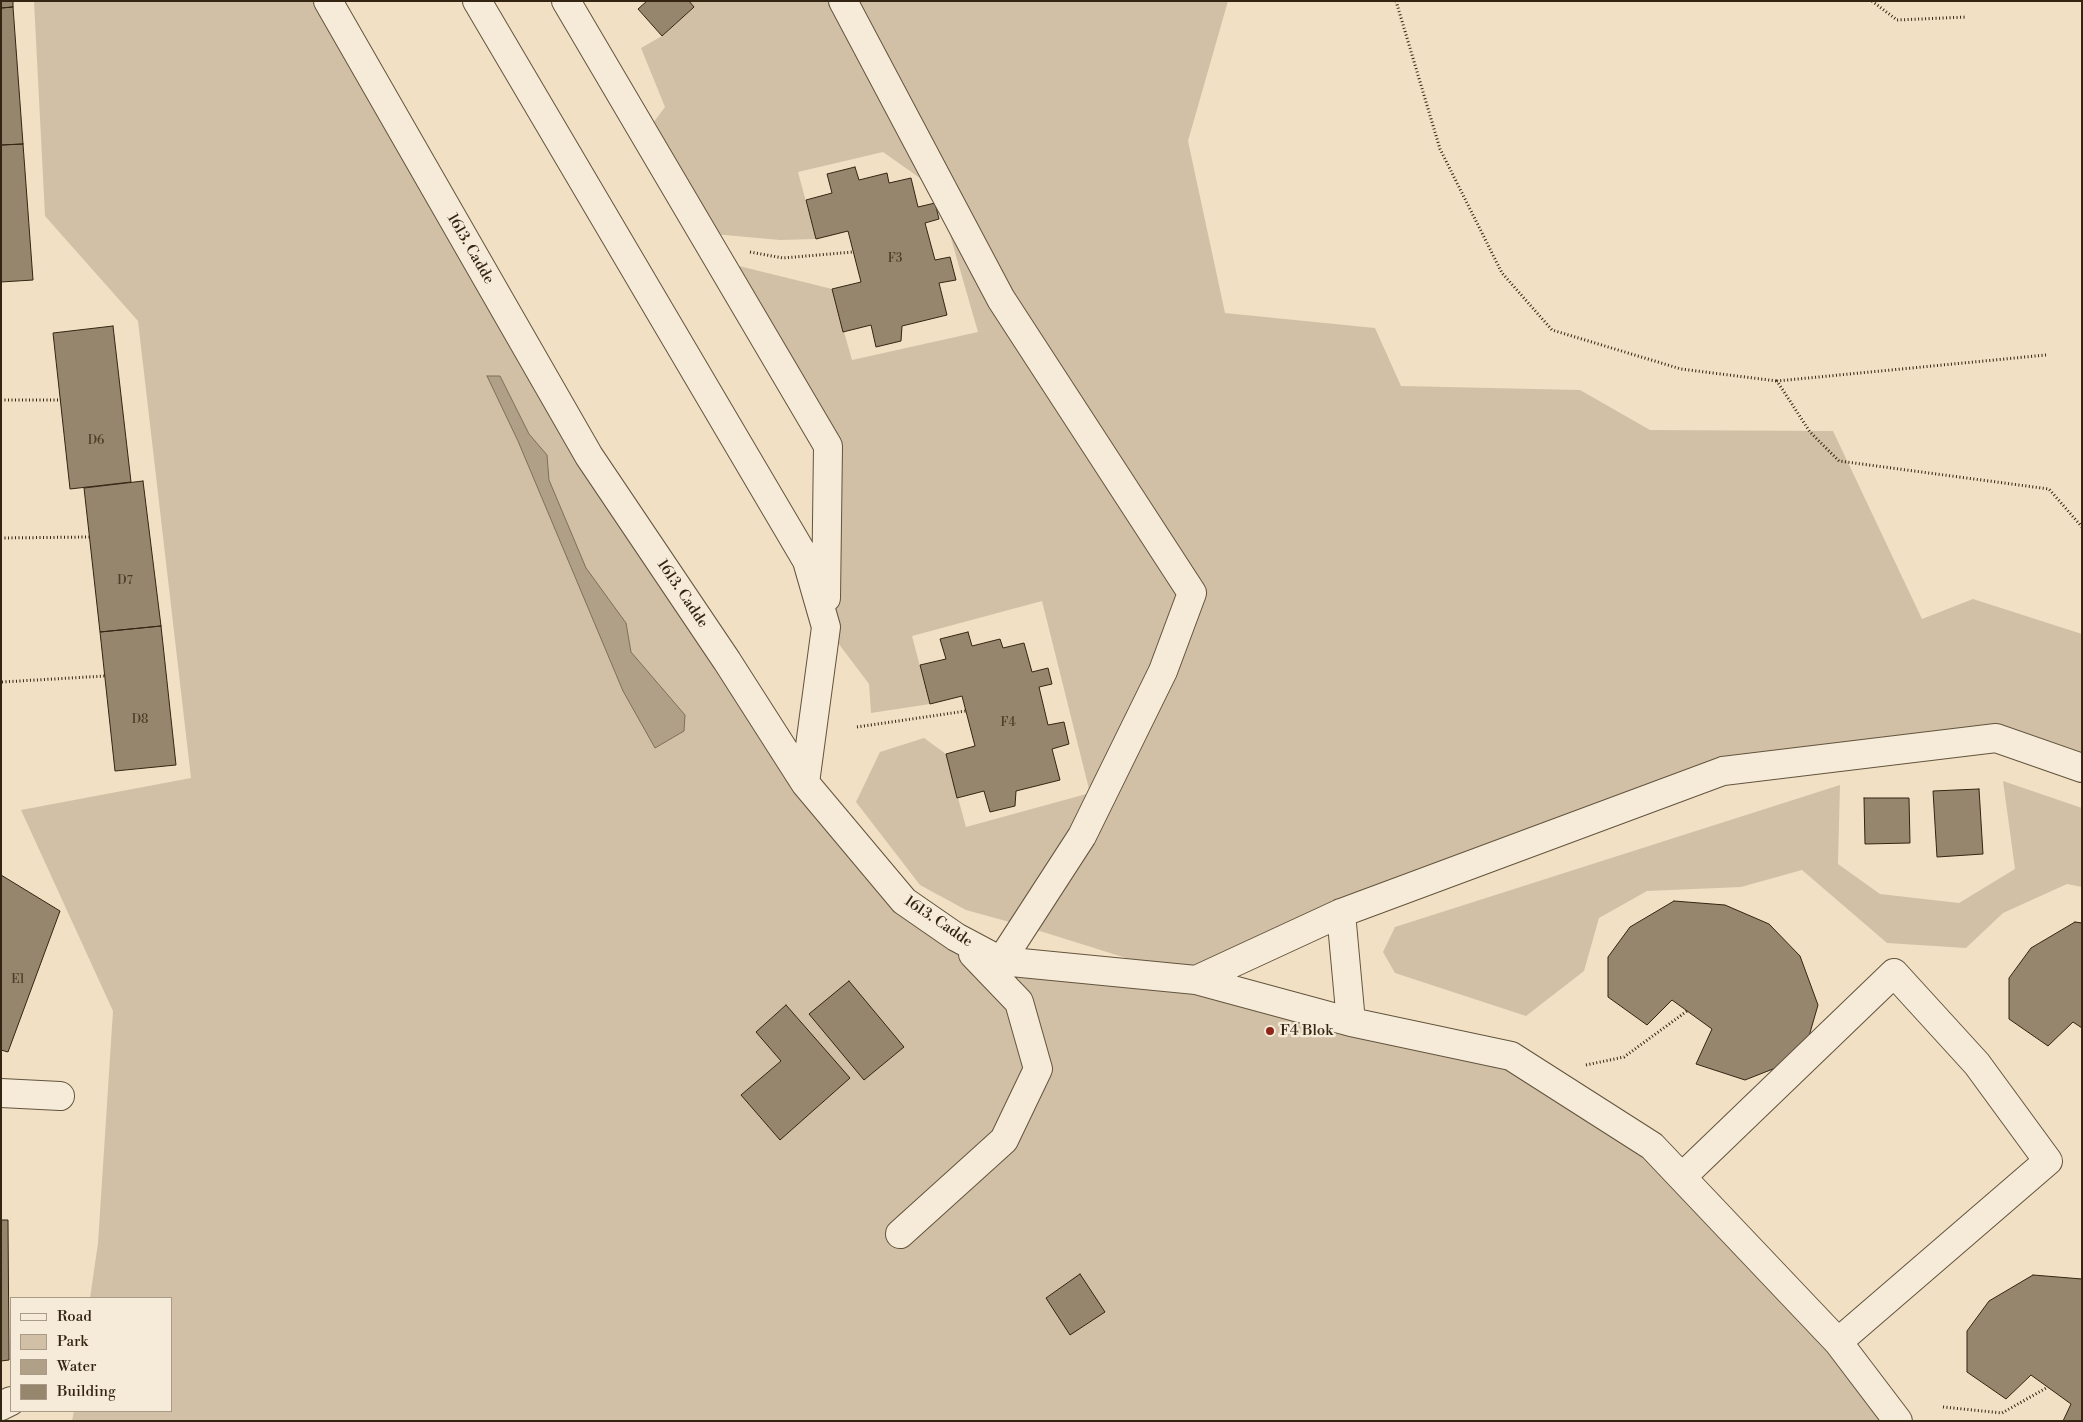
<!DOCTYPE html>
<style>
body{margin:0}
#map{position:relative;width:2083px;height:1422px;overflow:hidden;background:#f1e0c3;font-family:"Libre Bodoni",serif}
canvas{display:block}
.frame{position:absolute;inset:0;border:2px solid #332512;pointer-events:none}
.legend{position:absolute;left:10px;top:1297px;width:162px;height:115px;box-sizing:border-box;background:#f6ebd8;border:1px solid #a89c89;margin:0;padding:6px 9px;list-style:none;font-size:15px;color:#332512}
.legend li{display:flex;align-items:center;gap:10px;height:25px}
.legend b{width:25px;border:1px solid #a89c89}
</style>
<div id="map">
<canvas width="2083" height="1422"></canvas>
<div class="frame"></div>
<ul class="legend">
<li><b style="height:6px;background:#f6ebd8"></b>Road</li>
<li><b style="height:14px;background:#d1c0a5"></b>Park</li>
<li><b style="height:14px;background:#b0a087"></b>Water</li>
<li><b style="height:14px;background:#96866e"></b>Building</li>
</ul>
</div>
<script>
const context = document.querySelector('canvas').getContext('2d');
context.lineJoin = 'round';
function fillPath(path, color) { context.fillStyle = color; context.fill(path, 'evenodd'); }
const toPath = rows => new Path2D(rows.map(r => 'M' + r).join(''));
function stroke(path, color, width, dash) { context.strokeStyle = color; context.lineWidth = width; context.lineCap = dash ? 'butt' : 'round'; context.setLineDash(dash || []); context.stroke(path); }
function label(font, color, halo, rows, align = 'center') {
  context.font = font + ' "Libre Bodoni",serif'; context.lineWidth = 4.5; context.setLineDash([]); context.textBaseline = 'middle'; context.strokeStyle = halo; context.fillStyle = color; for (const [text, x, y, turn = 0] of rows) {
    context.save(); context.translate(x, y); context.rotate((+turn || 0) * Math.PI / 180); context.textAlign = isNaN(turn) ? turn : align; if (halo) context.strokeText(text, 0, 0); context.fillText(text, 0, 0); context.restore();
  }
}
fillPath(toPath([
 [34,1,324,1,589,456,904,901,1001,961,1193,979,1024,926,966,910,920,885,856,802,880,752,924,738,946,754,966,827,1090,793,1042,601,912,636,930,704,871,713,869,684,826,627,828,446,719,261,832,289,852,360,978,332,937,190,883,152,798,172,816,239,780,240,702,233,644,135,665,107,641,48,662,36,694,7,689,1,1228,1,1188,141,1225,313,1375,328,1401,386,1580,390,1650,430,1833,431,1922,619,1973,599,2082,634,2082,768,1996,738,1725,772,1197,980,1511,1056,1652,1146,1898,1421,72,1421,74,1411,171,1411,171,1298,90,1298,98,1243,113,1011,21,810,191,778,138,321,45,216],
 [2003,781,2082,808,2082,887,2067,884,2003,913,1966,948,1887,943,1802,870,1741,887,1647,891,1599,918,1584,971,1526,1016,1395,973,1383,952,1395,927,1840,785,1838,864,1880,894,1959,903,2015,869]
]), '#d1c0a5');
const water = toPath([
 [487,376,500,376,529,434,547,455,549,480,586,568,626,623,631,652,685,715,684,731,655,748,623,691,518,441,487,376]
]);
fillPath(water, '#b0a087');
stroke(water, '#7e6f58', 1);
const building = toPath([
 [1,1,13,1,13,7,1,8,1,1],
 [647,1,689,1,694,7,662,36,638,9,647,1],
 [13,7,23,144,1,145,1,8,13,7],
 [23,144,33,280,1,282,1,145,23,144],
 [855,167,859,180,887,173,889,183,911,178,918,207,935,203,939,219,925,223,935,260,950,257,956,280,939,283,947,315,902,326,901,341,876,347,871,325,843,332,832,289,861,282,848,231,816,239,806,200,832,193,827,174,855,167],
 [113,326,131,482,70,489,53,333,113,326],
 [143,481,161,626,100,632,84,488,143,481],
 [161,626,176,765,115,771,100,632,161,626],
 [968,632,972,646,1000,639,1003,648,1024,643,1032,672,1048,668,1052,684,1039,687,1048,725,1064,722,1069,744,1052,749,1060,780,1016,791,1015,806,990,812,984,791,957,798,946,754,975,746,962,696,930,704,920,665,946,659,940,639,968,632],
 [1979,789,1983,854,1937,857,1933,791,1979,789],
 [1864,798,1909,798,1910,843,1865,844,1864,798],
 [1,875,60,911,8,1052,1,1050,1,875],
 [1674,901,1725,905,1769,924,1800,956,1818,1005,1807,1043,1783,1065,1745,1080,1696,1064,1712,1029,1672,1000,1647,1025,1608,997,1608,957,1630,927,1674,901],
 [2075,922,2082,923,2082,1028,2073,1022,2048,1046,2009,1019,2009,978,2031,948,2075,922],
 [849,981,904,1047,864,1080,809,1014,849,981],
 [786,1005,850,1078,780,1140,741,1095,781,1061,756,1032,786,1005],
 [1,1220,8,1220,9,1360,1,1361,1,1220],
 [1080,1274,1105,1312,1070,1335,1046,1298,1080,1274],
 [2033,1275,2082,1279,2082,1421,2063,1421,2071,1404,2031,1375,2006,1399,1967,1372,1967,1331,1989,1301,2033,1275]
]);
fillPath(building, '#96866e');
stroke(building, '#332512', 1);
const minor = toPath([
 [328,1,589,456,727,661,805,783,904,901,956,937,1001,961,1196,980,1351,1022,1511,1056,1652,1146,1838,1342,1898,1421],
 [477,1,807,561,826,627,805,783],
 [566,1,828,446,826,598],
 [843,1,1001,299,1192,593,1163,671,1082,836,1001,961],
 [1341,913,1351,1022],
 [1196,980,1341,913,1723,771,1996,738,2082,768],
 [1,1093,60,1096],
 [1682,1177,1894,973,1977,1064,2048,1161,1838,1342],
 [900,1234,1004,1140,1038,1069,1019,1002,973,954],
 [1,1406,11,1401]
]);
stroke(minor, '#62543e', 30);
stroke(toPath([
 [1396,1,1440,149,1502,273,1552,330,1681,369,1777,381],
 [1872,1,1897,20,1967,17],
 [750,252,783,258,853,252],
 [2046,355,1777,381,1810,432,1839,461,2049,489,2082,527],
 [1,400,61,400],
 [1,538,89,537],
 [2,682,105,676],
 [857,727,966,711],
 [1586,1065,1624,1057,1687,1011],
 [1943,1407,2002,1413,2048,1387]
]), '#332512', 3, [1, 2.5]);
stroke(minor, '#f6ebd8', 28);
for (const [x, y, r, color] of [
 [1270,1031,5,"#8f2418"]
]) { const dot = new Path2D(); dot.arc(x, y, r, 0, 2 * Math.PI); context.fillStyle = color; context.fill(dot); stroke(dot, '#f6ebd8', 2); }
label('12px', '#4c3d29', null, [
 ["F3",895,259],
 ["D6",96,441],
 ["D7",125,581],
 ["D8",140,720],
 ["F4",1008,723],
 ["E1",18,980]
]);
label('15px', '#332512', '#f6ebd8', [
 ["1613. Cadde",470,249,60],
 ["1613. Cadde",682,594,56],
 ["1613. Cadde",938,922,34]
]);
label('15px', '#332512', '#f6ebd8', [
 ["F4 Blok",1280,1031]
], 'left');
</script>
